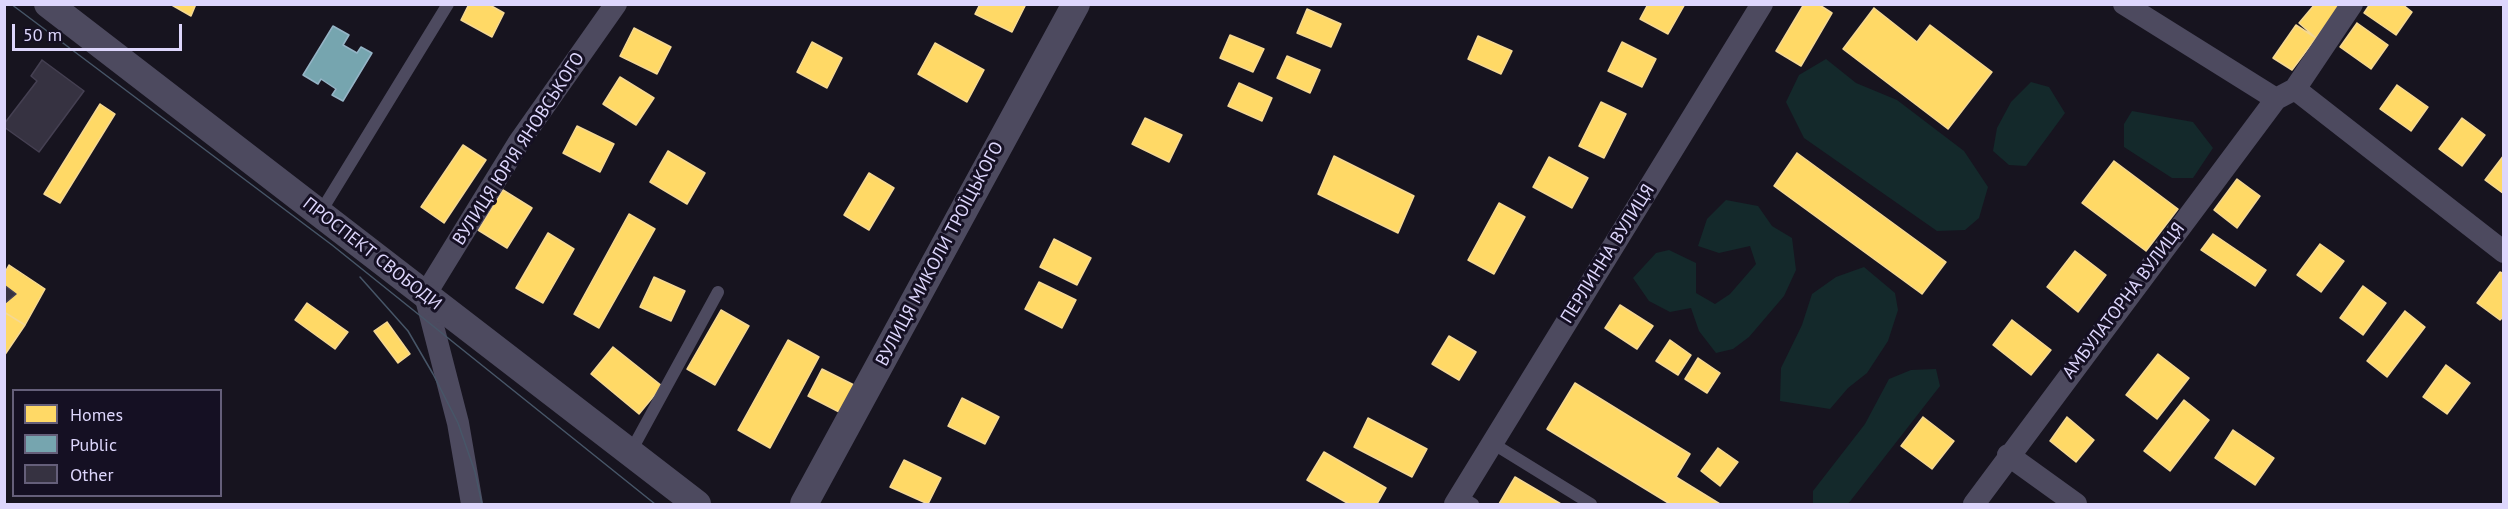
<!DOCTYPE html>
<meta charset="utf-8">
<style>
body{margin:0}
#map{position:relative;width:2508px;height:509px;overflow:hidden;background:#17141f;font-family:"PT Sans",sans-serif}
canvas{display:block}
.frame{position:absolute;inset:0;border:6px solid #ddd6fc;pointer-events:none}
.legend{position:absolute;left:12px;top:389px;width:210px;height:108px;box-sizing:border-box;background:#151023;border:2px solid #655f7a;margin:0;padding:8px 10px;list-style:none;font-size:18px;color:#ddd6fc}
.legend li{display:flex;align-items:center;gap:12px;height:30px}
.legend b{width:30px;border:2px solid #655f7a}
.scale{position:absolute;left:12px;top:24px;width:170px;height:27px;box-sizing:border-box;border:3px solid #ddd6fc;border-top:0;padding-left:8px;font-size:18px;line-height:21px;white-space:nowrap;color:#ddd6fc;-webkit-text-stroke:4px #151023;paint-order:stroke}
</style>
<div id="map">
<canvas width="2508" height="509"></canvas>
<div class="frame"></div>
<ul class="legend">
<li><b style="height:16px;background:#ffd966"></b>Homes</li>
<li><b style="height:16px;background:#76a5af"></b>Public</li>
<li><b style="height:16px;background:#363241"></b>Other</li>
</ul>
<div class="scale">50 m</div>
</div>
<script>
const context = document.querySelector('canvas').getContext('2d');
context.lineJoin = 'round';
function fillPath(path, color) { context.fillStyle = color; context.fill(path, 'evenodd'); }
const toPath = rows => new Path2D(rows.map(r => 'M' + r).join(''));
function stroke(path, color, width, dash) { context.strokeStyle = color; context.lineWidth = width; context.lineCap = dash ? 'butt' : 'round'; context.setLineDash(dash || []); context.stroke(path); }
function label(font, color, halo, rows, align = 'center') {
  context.font = font + ' "PT Sans",sans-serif'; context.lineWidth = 6; context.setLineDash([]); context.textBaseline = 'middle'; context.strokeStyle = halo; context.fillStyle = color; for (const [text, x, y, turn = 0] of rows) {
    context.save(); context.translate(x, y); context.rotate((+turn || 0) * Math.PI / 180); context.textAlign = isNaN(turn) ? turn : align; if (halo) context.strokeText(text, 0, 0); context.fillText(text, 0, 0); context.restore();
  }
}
fillPath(toPath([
 [1826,59,1856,83,1897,100,1964,151,1988,187,1979,218,1965,230,1937,231,1804,138,1786,102,1799,75],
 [2031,82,2049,87,2065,113,2026,166,2009,165,1993,151,1997,128,2011,102],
 [2132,111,2193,122,2213,148,2193,178,2172,178,2124,147,2124,124],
 [1726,200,1758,206,1772,226,1792,238,1796,270,1784,296,1749,337,1733,349,1716,353,1699,331,1691,308,1670,312,1649,301,1633,278,1656,253,1669,250,1696,263,1696,293,1715,304,1730,294,1756,264,1750,246,1719,253,1698,246,1707,219],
 [1864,267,1895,293,1898,310,1888,341,1867,373,1848,388,1830,409,1780,401,1781,368,1802,325,1812,294,1836,277],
 [1936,369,1940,386,1848,504,1813,504,1813,491,1865,424,1889,379,1911,370]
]), '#14292b');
const homes = toPath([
 [170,4,196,4,191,16,170,4],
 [469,4,488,4,504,13,492,37,461,20,469,4],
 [980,4,1026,4,1012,32,975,14,980,4],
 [1648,4,1685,4,1668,34,1640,19,1648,4],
 [1804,4,1818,4,1832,13,1801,66,1776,51,1804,4],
 [2315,4,2341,4,2316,38,2299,23,2315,4],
 [2370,4,2402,4,2412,12,2396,35,2364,13,2370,4],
 [1874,8,1917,42,1930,25,1992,72,1948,129,1843,49,1874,8],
 [1307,9,1341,24,1331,47,1297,33,1307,9],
 [2357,23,2388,45,2371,69,2340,47,2357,23],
 [2296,25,2316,38,2292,70,2273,58,2296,25],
 [634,28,671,47,657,74,620,56,634,28],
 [1230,35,1264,49,1253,72,1220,58,1230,35],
 [1478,36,1512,51,1501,74,1468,59,1478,36],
 [812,42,842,58,827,88,797,72,812,42],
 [1622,42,1656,59,1642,87,1608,71,1622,42],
 [935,43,984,70,967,102,918,74,935,43],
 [1287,56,1320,70,1310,93,1277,78,1287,56],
 [620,77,654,98,636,125,603,104,620,77],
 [1239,83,1272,98,1262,121,1228,106,1239,83],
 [2397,85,2428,107,2411,131,2380,109,2397,85],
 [1601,102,1626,114,1604,158,1579,146,1601,102],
 [100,104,115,114,60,203,44,194,100,104],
 [1145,118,1182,135,1169,162,1132,144,1145,118],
 [2462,118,2485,135,2462,166,2439,149,2462,118],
 [577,126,614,144,600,172,563,153,577,126],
 [463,145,486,160,444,223,421,207,463,145],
 [668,151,705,173,687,204,650,182,668,151],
 [1797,153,1946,262,1922,294,1774,186,1797,153],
 [2504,155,2504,194,2485,180,2504,155],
 [1334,156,1414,196,1398,233,1318,194,1334,156],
 [1549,157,1588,178,1572,208,1533,187,1549,157],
 [2114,161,2178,209,2146,251,2082,203,2114,161],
 [869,173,894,188,869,230,844,215,869,173],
 [2237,179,2260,196,2237,228,2214,210,2237,179],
 [503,190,532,208,507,248,478,230,503,190],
 [1499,203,1525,217,1494,274,1468,260,1499,203],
 [629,214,655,229,599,328,574,314,629,214],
 [548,233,574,249,543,303,516,288,548,233],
 [2213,234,2266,270,2255,286,2201,250,2213,234],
 [1054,239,1091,258,1077,285,1040,267,1054,239],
 [2320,244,2344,261,2321,292,2297,275,2320,244],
 [2075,251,2106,275,2078,312,2047,287,2075,251],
 [9,265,45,289,25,325,4,312,4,304,16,294,4,285,4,274,9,265],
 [2500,272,2504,274,2504,316,2500,320,2477,303,2500,272],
 [654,277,685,291,671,321,640,307,654,277],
 [1039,282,1076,300,1062,328,1025,309,1039,282],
 [2363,286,2386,303,2363,335,2340,318,2363,286],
 [307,303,348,332,335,349,295,320,307,303],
 [1620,305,1653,326,1637,349,1605,328,1620,305],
 [721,310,749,326,715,385,687,369,721,310],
 [2405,311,2425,327,2387,377,2367,361,2405,311],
 [4,312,25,325,4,356,4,312],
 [2012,320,2051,350,2031,375,1993,345,2012,320],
 [387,322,410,354,398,363,374,331,387,322],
 [1449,336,1476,352,1459,380,1432,364,1449,336],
 [788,340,819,357,770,448,738,430,788,340],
 [1670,340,1691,355,1678,375,1656,361,1670,340],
 [613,347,662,386,639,414,591,374,613,347],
 [2158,354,2189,378,2157,419,2126,395,2158,354],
 [1698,358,1720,373,1707,393,1685,379,1698,358],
 [2446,365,2470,383,2447,414,2423,397,2446,365],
 [822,369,858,387,845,415,808,396,822,369],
 [1575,383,1690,454,1676,477,1720,504,1670,504,1547,429,1575,383],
 [962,398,999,417,985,444,948,426,962,398],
 [2184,400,2209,420,2170,471,2144,451,2184,400],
 [1923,417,1954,441,1932,469,1901,446,1923,417],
 [2067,417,2094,440,2076,462,2050,441,2067,417],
 [1368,418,1427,449,1412,477,1354,447,1368,418],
 [2233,430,2274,458,2255,485,2215,458,2233,430],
 [1718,448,1738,462,1720,486,1701,471,1718,448],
 [1324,452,1386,488,1377,504,1349,504,1307,480,1324,452],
 [904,460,941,478,928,504,890,487,904,460],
 [1515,477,1561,504,1499,504,1515,477]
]);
fillPath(homes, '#ffd966');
stroke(homes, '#f5d893', 1.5);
const public = toPath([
 [333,26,349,35,343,45,357,53,361,47,372,53,343,101,332,95,336,89,321,79,318,84,303,75,333,26]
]);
fillPath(public, '#76a5af');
stroke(public, '#95b4c6', 1.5);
const building = toPath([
 [42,60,84,91,39,152,4,127,4,124,37,81,31,76,42,60],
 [4,285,16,294,4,304,4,285]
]);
fillPath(building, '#363241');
stroke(building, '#454052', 1.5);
stroke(toPath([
 [320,213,448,4],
 [1492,443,1591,504],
 [630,453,718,292],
 [1460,496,1473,504]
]), '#4d4a5f', 12);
stroke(toPath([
 [2124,4,2276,99,2295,89,2352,4],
 [2295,89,2504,252],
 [2008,455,2076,504],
 [472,504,458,423,425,295,519,142,616,4],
 [1455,504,1762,4],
 [1974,504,2276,99]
]), '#4d4a5f', 22);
stroke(toPath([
 [48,4,697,504],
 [804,504,1076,4]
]), '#4d4a5f', 28);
stroke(toPath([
 [11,4,332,245,655,504],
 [360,277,408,331,433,374,458,423,475,472,482,504]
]), '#475668', 1.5);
label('18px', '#ddd6fc', '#151023', [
 ["ВУЛИЦЯ ЮРІЯ ЯНОВСЬКОГО",519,149,-57],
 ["ПРОСПЕКТ СВОБОДИ",372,254,38],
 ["ВУЛИЦЯ МИКОЛИ ТРОЇЦЬКОГО",940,254,-62],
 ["ПЕРЛИННА ВУЛИЦЯ",1608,254,-58],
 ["АМБУЛАТОРНА ВУЛИЦЯ",2124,301,-53]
]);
</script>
